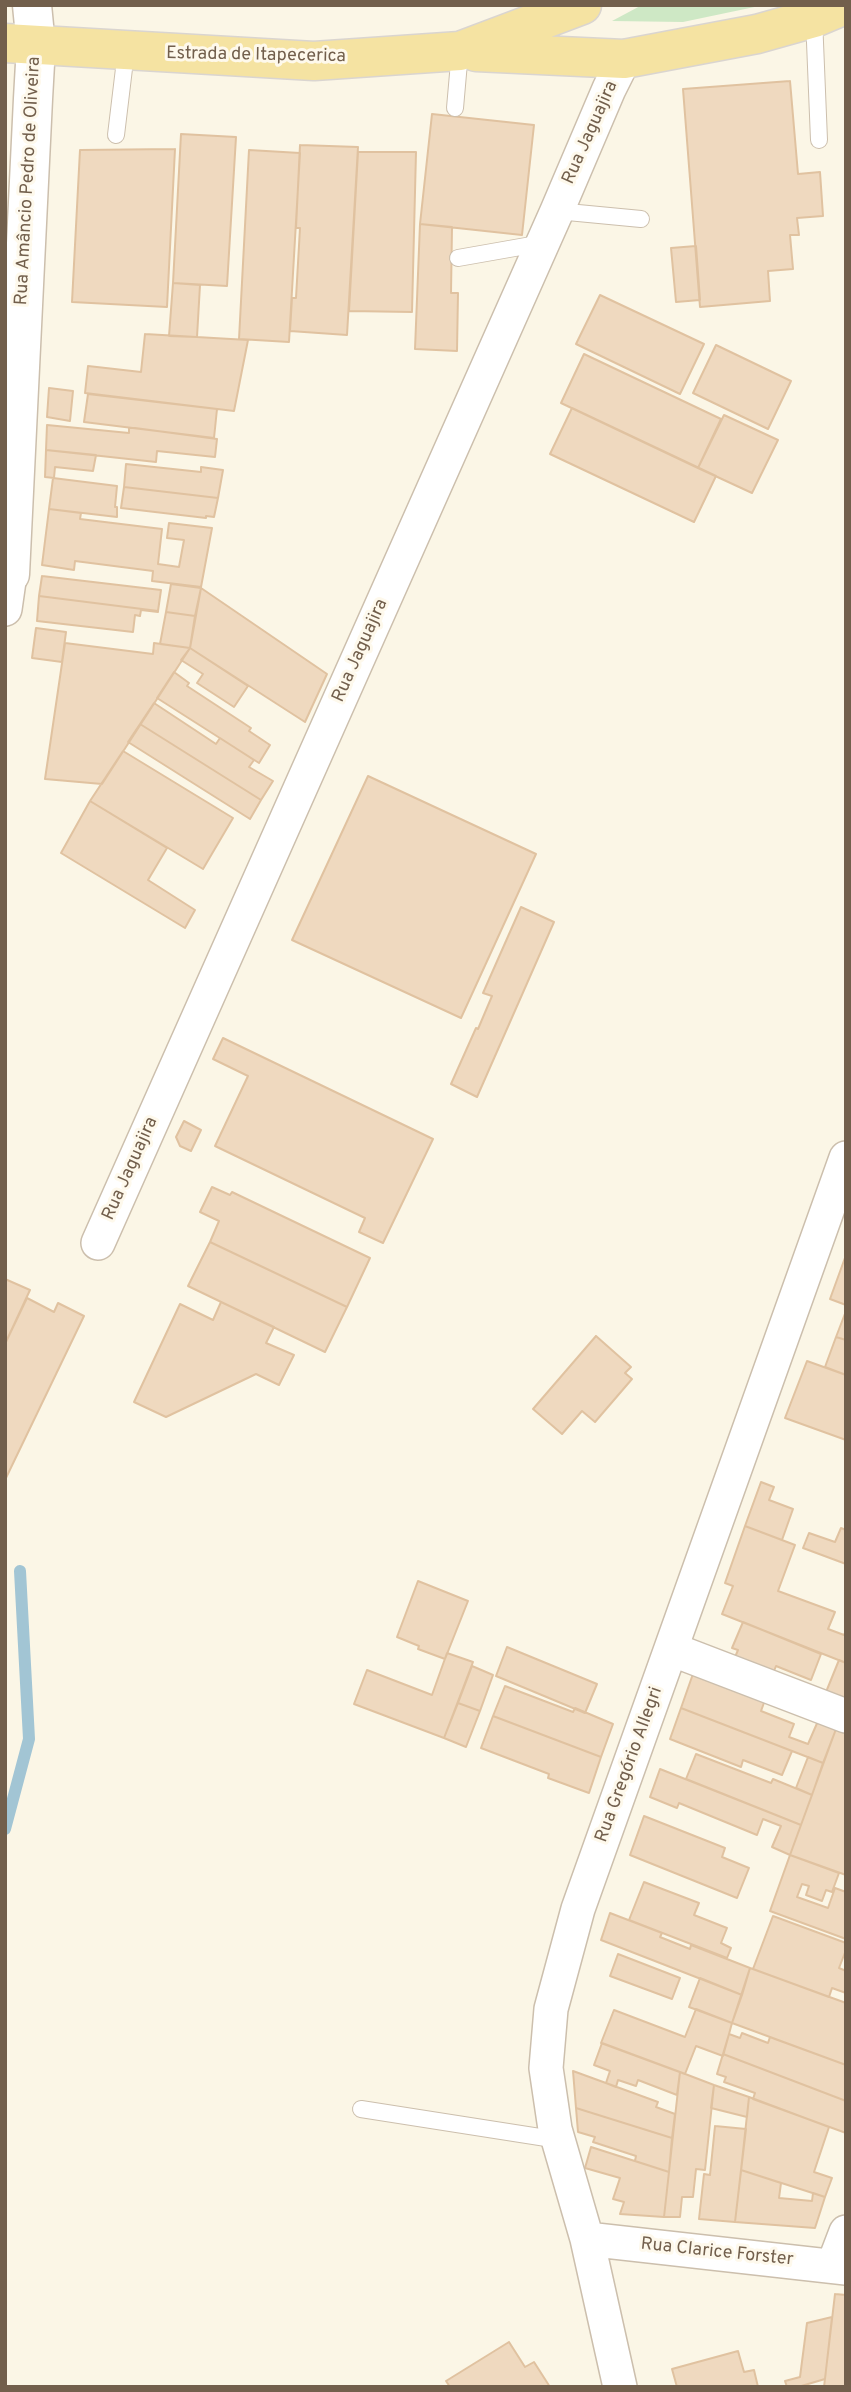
<!DOCTYPE html>
<meta charset="utf-8">
<style>
body{margin:0}
#map{position:relative;width:851px;height:2392px;overflow:hidden;background:#fbf6e6;font-family:Overpass,sans-serif}
canvas{display:block}
.frame{position:absolute;inset:0;border:7px solid #725f4c;pointer-events:none}
</style>
<div id="map">
<canvas width="851" height="2392"></canvas>
<div class="frame"></div>
</div>
<script>
const context = document.querySelector('canvas').getContext('2d');
context.lineJoin = 'round';
function fillPath(path, color) { context.fillStyle = color; context.fill(path, 'evenodd'); }
const toPath = rows => new Path2D(rows.map(r => 'M' + r).join(''));
function stroke(path, color, width, dash) { context.strokeStyle = color; context.lineWidth = width; context.lineCap = dash ? 'butt' : 'round'; context.setLineDash(dash || []); context.stroke(path); }
function label(font, color, halo, rows, align = 'center') {
  context.font = font + ' Overpass,sans-serif'; context.lineWidth = 6; context.setLineDash([]); context.textBaseline = 'middle'; context.strokeStyle = halo; context.fillStyle = color; for (const [text, x, y, turn = 0] of rows) {
    context.save(); context.translate(x, y); context.rotate((+turn || 0) * Math.PI / 180); context.textAlign = isNaN(turn) ? turn : align; if (halo) context.strokeText(text, 0, 0); context.fillText(text, 0, 0); context.restore();
  }
}
fillPath(toPath([
 [642,5,764,5,683,22,612,21]
]), '#cee8c5');
stroke(toPath([
 [5,1829,29,1739,20,1571]
]), '#a2c5d4', 12);
const building = toPath([
 [790,81,798,174,820,172,823,216,797,218,799,235,790,235,793,269,768,271,770,301,700,307,683,89,790,81],
 [432,114,534,125,522,235,420,224,432,114],
 [181,134,236,137,227,286,173,283,181,134],
 [300,145,358,147,347,335,290,331,292,298,296,298,300,228,296,228,300,145],
 [175,149,167,307,72,302,80,150,175,149],
 [249,150,300,153,289,342,239,339,249,150],
 [358,152,416,152,412,312,349,311,358,152],
 [420,224,452,227,451,293,458,293,457,351,415,349,420,224],
 [696,246,700,300,676,302,671,248,696,246],
 [173,283,200,285,197,337,169,336,173,283],
 [600,295,704,344,680,394,576,344,600,295],
 [145,334,248,340,234,411,85,393,88,366,141,372,145,334],
 [716,345,791,381,768,429,693,393,716,345],
 [584,354,721,419,698,468,561,403,584,354],
 [49,388,73,391,70,421,47,417,49,388],
 [88,394,217,409,214,438,84,422,88,394],
 [572,408,716,476,694,522,550,454,572,408],
 [724,415,778,440,752,493,698,468,724,415],
 [47,425,129,433,129,428,135,428,217,439,215,457,157,451,156,462,46,450,47,425],
 [46,450,96,455,93,471,55,467,54,478,45,477,46,450],
 [126,464,201,472,201,467,223,470,218,498,124,487,126,464],
 [53,478,117,486,115,507,117,507,117,517,49,509,53,478],
 [124,487,218,498,214,517,206,516,206,518,121,508,124,487],
 [49,509,81,513,80,519,162,529,158,564,179,567,184,540,167,538,169,523,212,528,201,587,152,581,153,571,75,561,74,570,42,565,49,509],
 [42,576,161,590,158,611,39,596,42,576],
 [171,584,201,588,195,616,166,612,171,584],
 [201,588,327,674,305,722,190,648,201,588],
 [39,596,158,611,158,612,141,610,140,616,135,615,133,632,37,621,39,596],
 [166,612,195,616,190,648,160,644,166,612],
 [36,628,66,632,62,662,32,658,36,628],
 [65,643,153,654,154,643,190,648,102,784,45,779,65,643],
 [190,648,248,686,234,707,197,683,203,674,181,660,190,648],
 [174,672,189,683,187,686,251,728,249,731,270,745,259,763,157,698,174,672],
 [154,703,216,744,220,738,254,760,249,767,273,781,261,800,140,724,154,703],
 [140,724,261,800,250,819,128,742,140,724],
 [123,751,233,818,203,869,90,801,123,751],
 [368,776,536,854,461,1018,292,940,368,776],
 [90,801,167,848,148,880,195,910,185,928,61,853,90,801],
 [521,907,554,922,477,1097,451,1084,476,1028,478,1029,492,996,483,993,521,907],
 [223,1038,433,1139,383,1243,359,1232,365,1218,215,1146,248,1076,213,1059,223,1038],
 [184,1121,201,1130,191,1151,180,1146,176,1137,184,1121],
 [212,1187,230,1195,232,1192,370,1258,347,1307,210,1242,219,1221,200,1212,212,1187],
 [210,1242,347,1307,325,1352,188,1286,210,1242],
 [846,1255,846,1305,830,1299,846,1255],
 [5,1279,30,1290,5,1344,5,1279],
 [27,1298,54,1312,58,1303,84,1316,5,1480,5,1344,27,1298],
 [221,1302,274,1327,266,1343,294,1355,279,1385,256,1374,166,1417,134,1402,180,1304,213,1320,221,1302],
 [846,1311,846,1340,836,1337,846,1311],
 [596,1336,631,1367,625,1373,632,1379,595,1422,582,1411,562,1434,533,1409,596,1336],
 [836,1337,846,1340,846,1375,825,1367,836,1337],
 [807,1361,846,1375,846,1440,785,1418,807,1361],
 [761,1482,774,1487,769,1500,793,1509,782,1540,745,1526,761,1482],
 [745,1526,795,1545,778,1591,835,1612,828,1629,844,1635,846,1631,846,1663,722,1614,733,1586,725,1583,745,1526],
 [841,1528,846,1530,846,1564,803,1548,809,1533,835,1542,841,1528],
 [418,1581,468,1601,445,1659,418,1649,419,1646,397,1637,418,1581],
 [743,1622,821,1654,811,1680,776,1666,772,1676,733,1662,738,1650,732,1648,743,1622],
 [507,1647,597,1684,585,1713,496,1676,507,1647],
 [447,1653,473,1662,444,1738,354,1704,367,1670,432,1695,447,1653],
 [839,1660,846,1663,846,1703,824,1697,839,1660],
 [472,1666,493,1675,480,1711,458,1703,472,1666],
 [694,1671,765,1700,761,1711,794,1724,789,1737,808,1744,818,1721,836,1729,823,1763,681,1708,694,1671],
 [505,1686,573,1712,575,1708,613,1724,601,1757,493,1716,505,1686],
 [458,1703,480,1711,466,1747,444,1738,458,1703],
 [681,1708,792,1751,782,1775,743,1760,741,1767,670,1739,681,1708],
 [493,1716,601,1757,589,1793,548,1778,549,1774,481,1748,493,1716],
 [836,1729,846,1732,846,1875,790,1855,836,1729],
 [696,1754,771,1783,773,1779,812,1795,801,1825,686,1779,696,1754],
 [808,1757,823,1763,812,1795,796,1788,808,1757],
 [660,1769,801,1825,790,1855,772,1847,781,1826,763,1819,757,1835,679,1803,677,1808,650,1797,660,1769],
 [644,1816,725,1848,722,1857,749,1868,737,1898,630,1855,644,1816],
 [790,1855,839,1873,832,1892,826,1890,822,1901,806,1895,809,1886,802,1884,797,1897,828,1908,835,1888,846,1892,846,1939,770,1911,790,1855],
 [644,1882,699,1903,694,1915,727,1928,721,1943,731,1948,727,1958,629,1920,644,1882],
 [610,1913,662,1933,660,1937,690,1949,691,1945,750,1968,742,1995,601,1940,610,1913],
 [773,1916,846,1943,846,1950,839,1968,846,1971,846,1993,832,1988,829,1997,753,1969,773,1916],
 [618,1954,680,1978,672,1999,610,1976,618,1954],
 [750,1968,846,2003,846,2065,732,2023,750,1968],
 [700,1978,742,1995,732,2023,689,2007,700,1978],
 [696,2009,732,2023,723,2056,696,2046,685,2074,601,2043,614,2010,685,2037,696,2009],
 [742,2033,768,2043,770,2037,775,2039,846,2065,846,2101,723,2054,729,2034,740,2038,742,2033],
 [602,2043,680,2072,677,2095,638,2080,636,2086,618,2080,616,2087,606,2083,610,2071,594,2065,602,2043],
 [723,2054,846,2101,846,2133,753,2099,755,2093,724,2082,726,2077,717,2074,723,2054],
 [573,2071,658,2102,656,2107,675,2114,672,2138,576,2108,573,2071],
 [680,2072,714,2085,705,2170,696,2169,693,2197,682,2197,680,2217,664,2217,680,2072],
 [714,2085,749,2097,747,2117,711,2108,714,2085],
 [749,2097,829,2127,814,2172,832,2178,825,2197,741,2170,749,2097],
 [576,2108,672,2138,669,2172,635,2161,636,2156,593,2142,595,2137,578,2132,576,2108],
 [715,2126,746,2129,735,2222,699,2219,704,2174,710,2175,715,2126],
 [591,2147,669,2172,664,2217,620,2214,624,2202,613,2199,620,2178,585,2168,591,2147],
 [741,2170,781,2183,779,2198,812,2201,813,2193,825,2197,815,2228,735,2222,741,2170],
 [835,2294,846,2295,846,2387,824,2387,835,2294],
 [832,2317,825,2379,798,2387,787,2387,785,2381,800,2377,807,2323,832,2317],
 [509,2342,525,2367,534,2362,550,2387,450,2387,446,2381,509,2342],
 [738,2351,744,2372,754,2370,758,2387,677,2387,672,2369,738,2351]
]);
fillPath(building, '#efd9bf');
stroke(building, '#e0c2a0', 2);
const service = toPath([
 [814,18,819,140],
 [455,108,460,51],
 [116,135,126,52],
 [557,211,641,219],
 [458,258,543,243],
 [361,2109,559,2140]
]);
const minor = toPath([
 [5,609,10,574],
 [98,1243,557,211,609,89,624,59],
 [671,1649,846,1716],
 [587,2239,846,2268],
 [833,2266,846,2232],
 [620,2387,587,2239,555,2129,546,2068,551,2009,578,1909,846,1158]
]);
const tertiary = toPath([
 [5,574,10,574,33,99,36,46,32,5]
]);
const primary = toPath([
 [5,43,314,61,460,51,582,5],
 [476,52,624,59,757,34,814,18,845,5]
]);
stroke(service, '#ccbfad', 18);
stroke(minor, '#ccbfad', 36);
stroke(tertiary, '#ccbfad', 41);
stroke(primary, '#dad5d0', 41);
stroke(service, '#fff', 16);
stroke(minor, '#fff', 33);
stroke(tertiary, '#fff', 38);
stroke(primary, '#f5e3a2', 38);
label('18px', '#725f4c', '#fef9ec', [
 ["Estrada de Itapecerica",256,56,1],
 ["Rua Jaguajira",591,133,-66],
 ["Rua Amâncio Pedro de Oliveira",29,181,-87],
 ["Rua Jaguajira",361,651,-66],
 ["Rua Jaguajira",131,1169,-66],
 ["Rua Gregório Allegri",630,1765,-70],
 ["Rua Clarice Forster",717,2253,6]
]);
</script>
